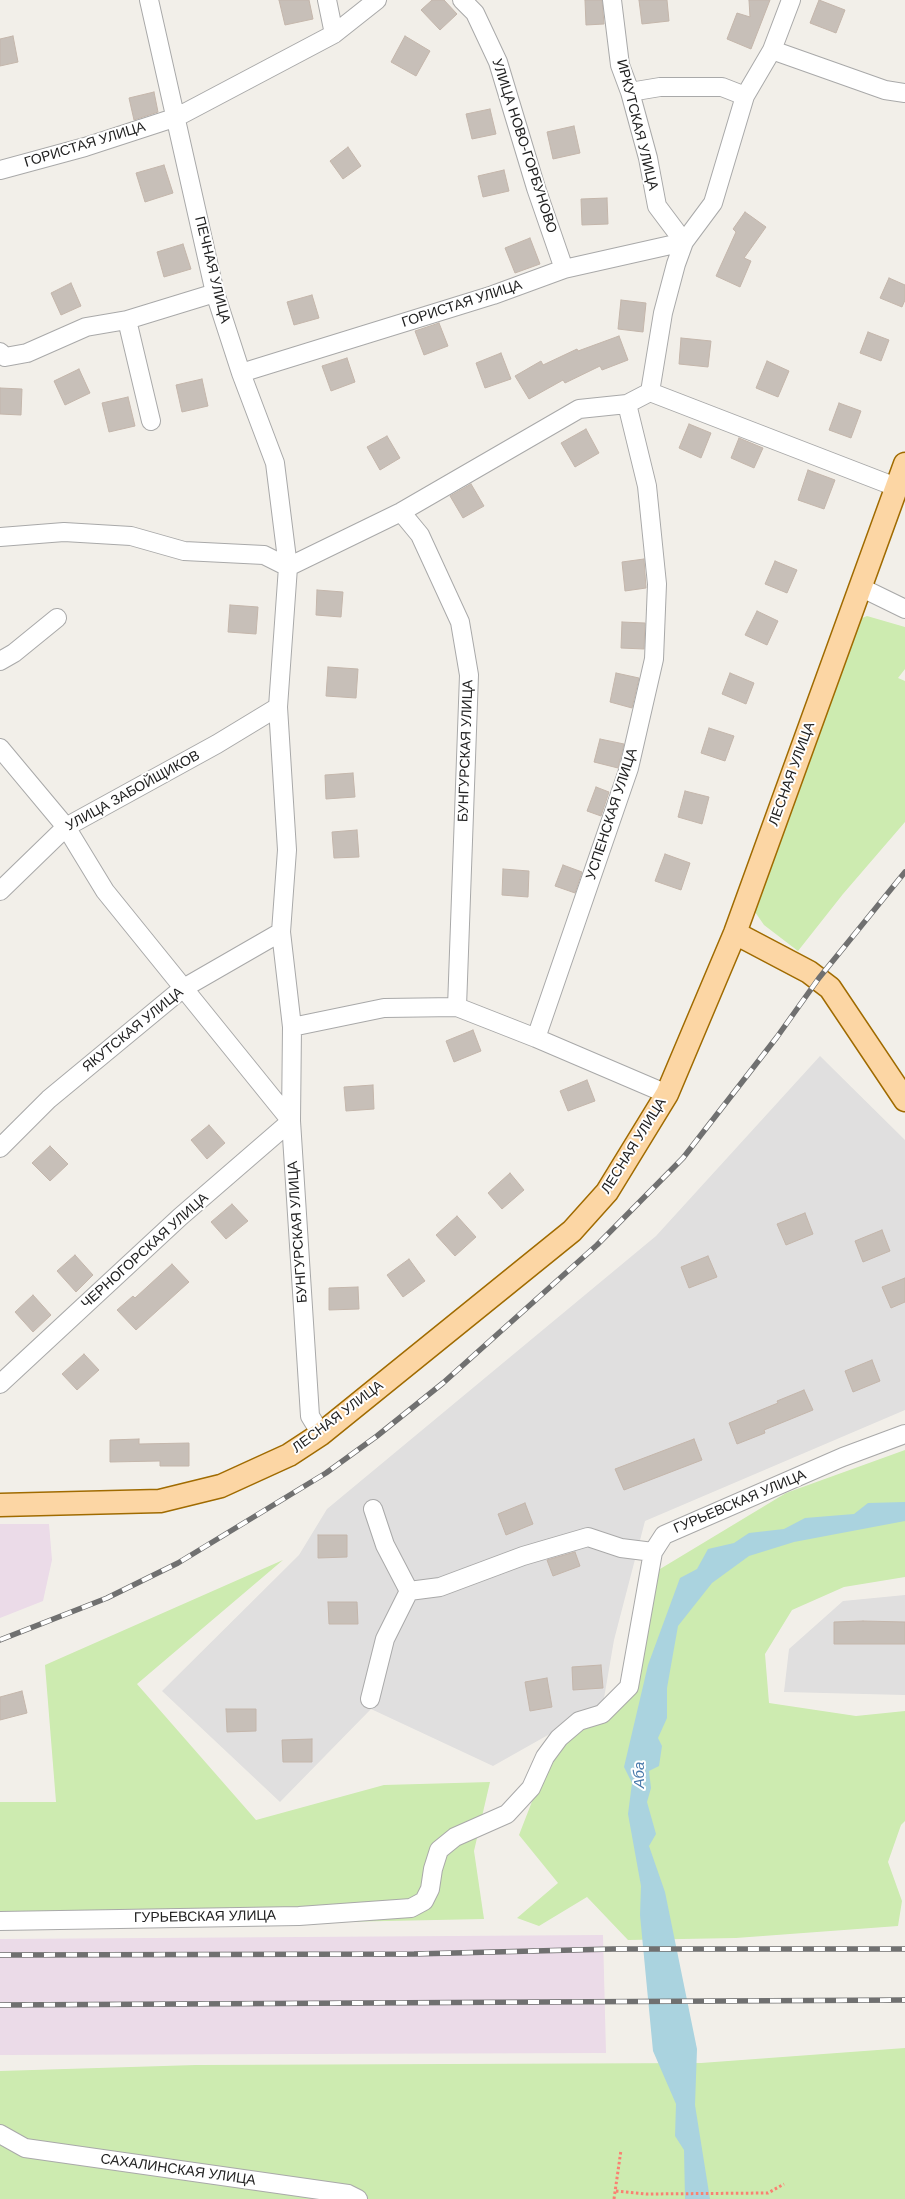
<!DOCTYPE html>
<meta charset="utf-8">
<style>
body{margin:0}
canvas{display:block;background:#f2efe9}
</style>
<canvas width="905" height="2199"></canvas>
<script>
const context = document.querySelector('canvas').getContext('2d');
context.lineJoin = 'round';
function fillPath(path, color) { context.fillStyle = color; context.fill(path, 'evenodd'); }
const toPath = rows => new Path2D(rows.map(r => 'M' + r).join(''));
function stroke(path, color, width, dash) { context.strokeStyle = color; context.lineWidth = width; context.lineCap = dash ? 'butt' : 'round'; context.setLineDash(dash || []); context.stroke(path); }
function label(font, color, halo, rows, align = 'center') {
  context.font = font + ' Arial,sans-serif'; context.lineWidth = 4; context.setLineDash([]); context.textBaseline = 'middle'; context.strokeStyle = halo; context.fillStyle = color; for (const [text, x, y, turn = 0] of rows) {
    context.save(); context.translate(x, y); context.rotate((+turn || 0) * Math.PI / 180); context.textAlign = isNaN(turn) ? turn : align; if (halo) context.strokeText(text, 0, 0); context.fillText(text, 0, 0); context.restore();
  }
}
fillPath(toPath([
 [820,1056,905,1140,905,1410,645,1521,614,1640,603,1704,493,1766,371,1709,280,1802,162,1691,299,1555,327,1509,656,1236],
 [905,1595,905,1695,784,1692,789,1649,843,1601]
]), '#e0dfdf');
fillPath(toPath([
 [0,1524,49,1524,52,1560,43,1601,0,1618],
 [603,1935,606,2053,0,2055,0,1939]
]), '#ebdbe8');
fillPath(toPath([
 [867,616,905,627,905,669,898,678,905,681,905,822,843,894,798,951,764,925,753,909,848,624],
 [905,1450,905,1577,844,1587,792,1610,765,1654,769,1703,856,1716,905,1711,905,1821,901,1825,888,1862,902,1901,898,1926,736,1938,628,1940,587,1897,539,1926,517,1918,558,1883,519,1835,538,1786,566,1728,618,1710,660,1569,786,1493],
 [283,1560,137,1684,256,1820,384,1785,490,1782,474,1851,484,1919,0,1929,0,1802,56,1802,45,1665],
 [905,2048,905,2199,0,2199,0,2071,196,2065,701,2063]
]), '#cdebb0');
fillPath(toPath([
 [905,1502,905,1521,794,1542,749,1556,712,1583,678,1626,667,1688,667,1718,658,1738,662,1746,659,1766,649,1771,651,1788,647,1802,656,1834,649,1846,665,1892,697,2049,695,2105,710,2199,685,2199,684,2150,675,2136,676,2104,653,2051,640,1915,641,1886,628,1814,632,1783,624,1767,648,1665,680,1578,697,1569,708,1549,734,1543,749,1533,784,1529,805,1518,854,1514,868,1503]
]), '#aad3df');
const building = toPath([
 [279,0,309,0,313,19,285,25,279,0],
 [432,0,444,0,457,14,440,30,421,10,432,0],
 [585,0,602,0,604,24,586,25,585,0],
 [639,0,667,0,669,21,642,24,639,0],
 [749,0,770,0,751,49,727,39,737,13,750,17,749,0],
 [819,0,845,10,836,33,810,23,819,0],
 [13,36,18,62,0,66,0,39,13,36],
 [405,36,430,51,416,76,391,62,405,36],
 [154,92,158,112,134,120,129,98,154,92],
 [490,109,496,134,472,139,466,114,490,109],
 [574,126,580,153,553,159,547,132,574,126],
 [348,147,361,166,343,179,330,161,348,147],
 [164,165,173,193,145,202,136,173,164,165],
 [504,170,509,191,483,197,478,176,504,170],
 [607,198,608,224,582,225,581,199,607,198],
 [745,212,766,227,744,258,751,261,740,287,716,276,736,232,733,229,745,212],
 [530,238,540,264,515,273,505,248,530,238],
 [183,244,191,269,164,277,157,252,183,244],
 [889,278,905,285,905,300,902,307,880,298,889,278],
 [71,283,81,306,61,315,51,293,71,283],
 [312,295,319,318,294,325,287,302,312,295],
 [621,300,646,303,643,332,618,329,621,300],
 [439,323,448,346,424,355,415,331,439,323],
 [868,332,889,340,881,361,860,353,868,332],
 [619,336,628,360,602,370,600,366,565,383,563,380,529,399,515,376,541,361,543,365,577,349,578,351,619,336],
 [681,338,711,341,708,367,679,364,681,338],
 [501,353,511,379,485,388,476,363,501,353],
 [347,358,355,382,331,391,322,366,347,358],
 [767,361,789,371,778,397,756,388,767,361],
 [79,369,90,393,65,405,54,381,79,369],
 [202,379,208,406,182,412,176,385,202,379],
 [0,388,22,389,21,415,0,414,0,388],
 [128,397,135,426,109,432,102,403,128,397],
 [839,403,861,411,851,438,829,430,839,403],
 [689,424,711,433,701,458,679,448,689,424],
 [586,429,599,453,575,467,561,443,586,429],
 [387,436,400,458,380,470,367,447,387,436],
 [739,438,763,448,754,468,731,458,739,438],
 [808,470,835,480,824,509,798,500,808,470],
 [471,484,484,506,463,518,450,496,471,484],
 [644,559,646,588,625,591,622,562,644,559],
 [775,561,797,570,787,593,765,584,775,561],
 [317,590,343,592,341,617,316,615,317,590],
 [230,605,258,607,256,634,228,632,230,605],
 [757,611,778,621,767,645,745,635,757,611],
 [622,622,645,623,644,649,621,648,622,622],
 [328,667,358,669,356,698,326,696,328,667],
 [616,673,639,678,632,708,610,702,616,673],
 [730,673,754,683,746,704,722,694,730,673],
 [709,728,734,736,725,761,701,753,709,728],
 [600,739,624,744,618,768,594,762,600,739],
 [353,773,355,797,326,799,325,775,353,773],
 [596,787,609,792,601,816,587,811,596,787],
 [685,791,709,797,702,824,678,817,685,791],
 [357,830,359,857,334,858,332,832,357,830],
 [665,854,690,863,681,890,655,881,665,854],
 [563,865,582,872,575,893,555,886,563,865],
 [503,869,529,871,528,897,502,895,503,869],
 [473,1030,481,1051,454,1062,446,1041,473,1030],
 [587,1080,595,1101,568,1111,560,1091,587,1080],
 [373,1085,374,1109,346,1111,344,1087,373,1085],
 [209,1125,225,1143,207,1159,191,1140,209,1125],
 [50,1146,68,1164,50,1181,32,1163,50,1146],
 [510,1173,524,1190,502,1209,488,1193,510,1173],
 [232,1204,248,1221,226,1239,211,1222,232,1204],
 [805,1213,813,1234,786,1245,777,1224,805,1213],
 [457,1216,476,1237,455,1256,436,1235,457,1216],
 [882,1230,890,1251,863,1262,855,1241,882,1230],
 [75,1255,93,1275,76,1292,57,1271,75,1255],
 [708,1256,717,1277,689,1288,681,1267,708,1256],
 [409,1259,425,1281,403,1297,387,1275,409,1259],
 [172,1264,189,1282,136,1330,117,1310,133,1296,135,1298,172,1264],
 [905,1278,905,1302,891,1308,882,1287,905,1278],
 [358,1287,359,1309,329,1310,329,1288,358,1287],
 [33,1295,51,1315,33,1332,15,1312,33,1295],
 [84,1354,99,1370,77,1390,62,1374,84,1354],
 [872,1360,880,1381,853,1392,845,1371,872,1360],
 [804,1390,813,1410,764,1430,765,1433,737,1444,729,1423,778,1403,777,1401,804,1390],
 [139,1439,139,1444,189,1443,189,1466,160,1466,160,1461,110,1462,110,1440,139,1439],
 [694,1439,702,1460,624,1490,615,1469,694,1439],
 [525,1503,533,1524,506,1535,498,1514,525,1503],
 [318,1535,347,1535,347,1557,318,1558,318,1535],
 [575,1552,580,1566,553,1576,547,1560,575,1552],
 [328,1602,357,1602,358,1624,329,1624,328,1602],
 [863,1621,905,1622,905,1644,834,1644,834,1622,863,1621],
 [601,1665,603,1688,573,1690,572,1667,601,1665],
 [547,1678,552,1707,530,1711,525,1682,547,1678],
 [22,1691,27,1713,0,1720,0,1697,22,1691],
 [226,1709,256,1709,256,1731,227,1732,226,1709],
 [312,1739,312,1762,283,1762,282,1740,312,1739]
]);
fillPath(building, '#c7bfb8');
stroke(building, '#c4b6ab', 1);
const minor = toPath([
 [149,0,215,293,241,373,275,463,288,567,278,707,287,850,281,932,292,1027,291,1121,310,1416,321,1434],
 [327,0,334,34],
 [462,0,475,13,498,62,536,188,564,269],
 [772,50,885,90,905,93],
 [630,92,660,87,722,87,745,96],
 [0,170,85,147,177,117,334,34,377,0],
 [0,352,5,357,27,353,86,327,127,320],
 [241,373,493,295,564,269,684,242,657,206,648,158,630,92,620,65,612,0],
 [650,392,896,487],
 [151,421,127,320,215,293],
 [401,512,420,535,460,622,469,675,457,1007],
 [0,537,64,532,131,536,184,551,264,555,288,567],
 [288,567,401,512,579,409,627,404],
 [860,587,905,609],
 [0,661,14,653,57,618],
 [0,748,66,827,105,891,291,1121,180,1217,0,1384],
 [0,891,66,827,217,744,278,707],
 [292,1027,384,1008,457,1007,536,1038,667,1094],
 [536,1038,629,768,654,659,657,584,647,486,627,404,650,392,663,313,676,264,684,242,713,203,745,96,772,50,791,0],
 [0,1148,49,1099,182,989,281,932],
 [409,1591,440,1587,523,1556,588,1537,621,1548,653,1552,664,1535,843,1457,905,1434],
 [370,1699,385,1639,409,1591,385,1545,373,1509],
 [0,1921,299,1916,411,1908,424,1901,430,1889,433,1869,439,1850,455,1837,507,1814,531,1788,545,1757,559,1738,579,1721,602,1714,629,1687,653,1552],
 [0,2134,25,2148,348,2194,358,2199]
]);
const major = toPath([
 [735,933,809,972,830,988,905,1100],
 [0,1505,160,1501,221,1486,289,1455,321,1434,572,1231,607,1192,667,1094,735,933,905,464]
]);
stroke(minor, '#a9a9a9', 20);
stroke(major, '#a06b00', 25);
stroke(toPath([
 [616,2191,646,2194,768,2193,784,2184],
 [614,2199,621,2150]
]), '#fa8072', 3, [2.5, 2.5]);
stroke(minor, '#fff', 18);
stroke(major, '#fcd6a4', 22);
const rail = toPath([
 [0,1640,107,1598,178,1563,326,1473,377,1436,443,1383,597,1245,683,1158,777,1037,819,978,905,872],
 [0,1955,414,1954,613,1949,905,1949],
 [0,2005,905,2000]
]);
stroke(rail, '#707070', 5.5);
stroke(rail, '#fff', 4, [11]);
label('14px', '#222', '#fff', [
 ["ИРКУТСКАЯ УЛИЦА",637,125,76],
 ["ГОРИСТАЯ УЛИЦА",85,145,-17],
 ["УЛИЦА НОВО-ГОРБУНОВО",524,146,72],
 ["ПЕЧНАЯ УЛИЦА",212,270,76],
 ["ГОРИСТАЯ УЛИЦА",462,304,-18],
 ["БУНГУРСКАЯ УЛИЦА",466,751,-88],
 ["ЛЕСНАЯ УЛИЦА",792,774,-70],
 ["УЛИЦА ЗАБОЙЩИКОВ",133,791,-29],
 ["УСПЕНСКАЯ УЛИЦА",612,814,-72],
 ["ЯКУТСКАЯ УЛИЦА",133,1030,-39],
 ["ЛЕСНАЯ УЛИЦА",634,1146,-58],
 ["БУНГУРСКАЯ УЛИЦА",298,1232,-94],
 ["ЧЕРНОГОРСКАЯ УЛИЦА",145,1251,-42],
 ["ЛЕСНАЯ УЛИЦА",338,1417,-37],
 ["ГУРЬЕВСКАЯ УЛИЦА",740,1502,-23],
 ["ГУРЬЕВСКАЯ УЛИЦА",205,1917,-1],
 ["САХАЛИНСКАЯ УЛИЦА",178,2170,8]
]);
label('italic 15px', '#4a7aab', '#fff', [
 ["Аба",640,1775,-90]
]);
</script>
